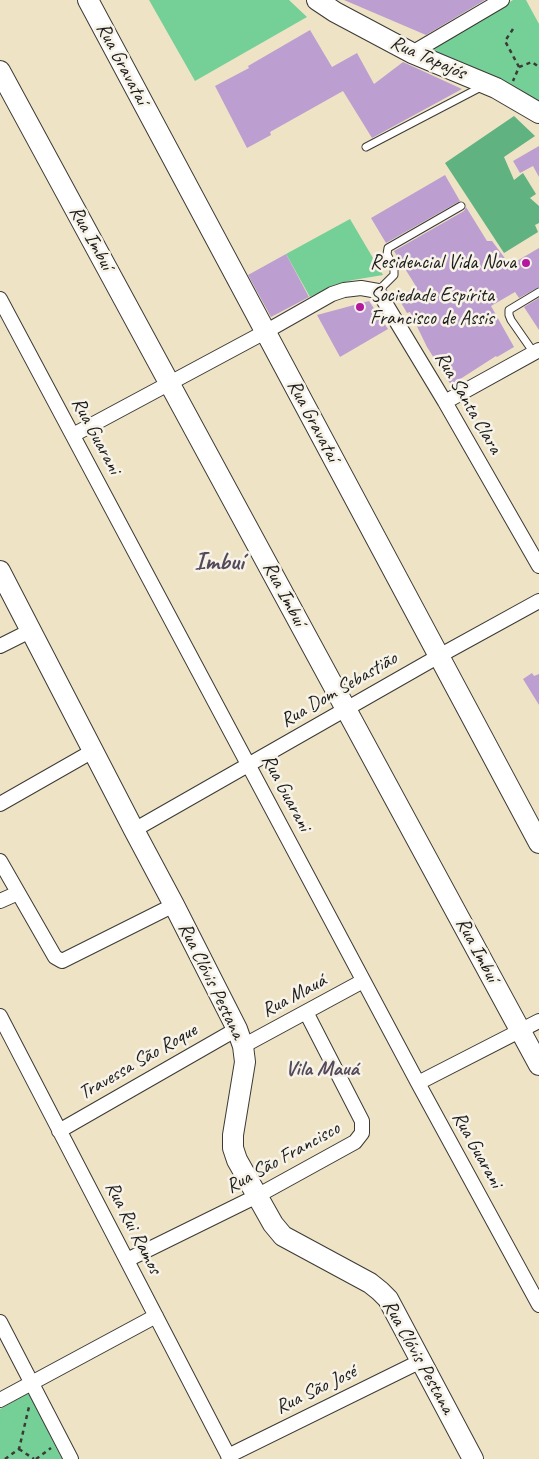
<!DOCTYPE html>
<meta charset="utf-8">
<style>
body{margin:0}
canvas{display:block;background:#eee3c5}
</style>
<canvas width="539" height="1459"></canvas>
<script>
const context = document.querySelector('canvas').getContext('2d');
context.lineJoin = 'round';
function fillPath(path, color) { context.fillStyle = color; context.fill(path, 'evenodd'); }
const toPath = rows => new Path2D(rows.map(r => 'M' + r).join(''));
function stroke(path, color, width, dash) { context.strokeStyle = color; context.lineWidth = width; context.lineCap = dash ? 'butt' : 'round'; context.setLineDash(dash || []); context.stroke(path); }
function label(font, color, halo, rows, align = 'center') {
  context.font = font + ' Caveat,sans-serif'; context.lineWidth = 5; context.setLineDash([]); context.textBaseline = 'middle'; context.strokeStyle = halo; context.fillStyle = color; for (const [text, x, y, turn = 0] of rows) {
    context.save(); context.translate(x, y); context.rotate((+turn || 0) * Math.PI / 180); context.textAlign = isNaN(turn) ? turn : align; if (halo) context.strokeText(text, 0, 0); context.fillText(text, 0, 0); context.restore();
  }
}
fillPath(toPath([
 [149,0,289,0,307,17,195,81],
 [513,0,526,0,539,24,539,102,427,51],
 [350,219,383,275,353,280,334,285,310,297,286,254],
 [29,1393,62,1459,0,1459,0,1409]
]), '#75d097');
fillPath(toPath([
 [514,116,535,136,504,157,514,180,523,173,536,194,530,198,539,206,539,223,535,225,538,232,504,253,445,163]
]), '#60b280');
fillPath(toPath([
 [344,0,485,0,426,35],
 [310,30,332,67,357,53,374,84,403,62,462,89,372,138,343,91,270,132,271,135,247,148,215,86,249,68,248,66],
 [539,146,539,177,533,166,520,173,513,161],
 [445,175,460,201,386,243,371,218],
 [466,207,487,241,492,241,510,265,539,248,539,287,519,298,515,292,491,306,514,347,497,357,496,356,451,385,427,347,410,312,407,313,399,299,417,288,394,251,464,211],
 [286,254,309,297,271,317,248,275],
 [539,298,539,330,524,307],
 [369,301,388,329,340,357,317,315],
 [532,673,534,676,539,674,539,705,523,679]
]), '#bc9fd0');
const lane = toPath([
 [366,147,481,87],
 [378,291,394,275,394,269,387,254,388,248,461,206],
 [534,353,511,320,509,315,509,310,539,292]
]);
const street = toPath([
 [412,53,502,0],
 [0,299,418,1083,539,1305],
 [445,402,539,350],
 [73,435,265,332,332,294,344,290,361,288,378,291,445,402,539,566],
 [0,646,30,631],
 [0,804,93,751],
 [134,830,439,656,539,601],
 [0,861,55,957,62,961,174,905],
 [0,901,18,893],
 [0,1016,230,1459],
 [243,1046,363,981],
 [418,1083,539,1021],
 [59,1131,237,1029],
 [127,1260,257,1196,355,1142,362,1133,362,1121,306,1012],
 [0,1322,71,1459],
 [0,1400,156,1316],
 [228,1456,421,1361]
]);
const secondary = toPath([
 [88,0,539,843],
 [317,0,335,12,412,53,496,88,539,113],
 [0,71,539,1065],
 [0,571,134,830,174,905,237,1029,243,1046,245,1062,233,1135,233,1148,237,1160,273,1224,283,1236,370,1283,380,1291,388,1299,473,1459]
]);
stroke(lane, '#3c3a35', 9);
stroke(street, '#3c3a35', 16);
stroke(secondary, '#3c3a35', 22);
stroke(toPath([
 [513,29,505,41,519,67,513,81],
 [519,67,532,62,539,67],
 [19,1449,34,1459],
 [5,1459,19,1449,29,1407],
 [36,1459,51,1448]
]), '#3c3a35', 2.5, [4, 4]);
stroke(lane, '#fff', 7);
stroke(street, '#fff', 14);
stroke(secondary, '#fff', 20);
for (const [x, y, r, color] of [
 [526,263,5,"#b5179e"],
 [360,307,5,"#b5179e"]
]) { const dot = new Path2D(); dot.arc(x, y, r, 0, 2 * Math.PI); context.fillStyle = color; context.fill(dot); stroke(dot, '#f7f3e8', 2); }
label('20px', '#1c1c1c', '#f7f3e8', [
 ["Rua Tapajós",428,58,24],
 ["Rua Gravataí",122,64,62],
 ["Rua Imbuí",91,238,61],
 ["Rua Santa Clara",468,403,60],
 ["Rua Gravataí",313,421,62],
 ["Rua Guarani",96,436,62],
 ["Rua Imbuí",284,594,62],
 ["Rua Dom Sebastião",339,690,-30],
 ["Rua Guarani",286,793,62],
 ["Rua Imbuí",477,950,62],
 ["Rua Clóvis Pestana",211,981,64],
 ["Rua Mauá",294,996,-28],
 ["Travessa São Roque",138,1062,-30],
 ["Rua Guarani",477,1150,61],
 ["Rua São Francisco",283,1158,-29],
 ["Rua Rui Ramos",133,1228,63],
 ["Rua Clóvis Pestana",418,1357,61],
 ["Rua São José",316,1390,-26]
]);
label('20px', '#1c1c1c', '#f7f3e8', [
 ["Residencial Vida Nova",516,263],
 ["Sociedade Espírita",370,296,"left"],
 ["Francisco de Assis",370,319,"left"]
], 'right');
label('bold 21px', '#544a5b', '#f7f3e8', [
 ["Vila Mauá",322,1069]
]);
label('bold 25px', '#544a5b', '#f7f3e8', [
 ["Imbuí",219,562]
]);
</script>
